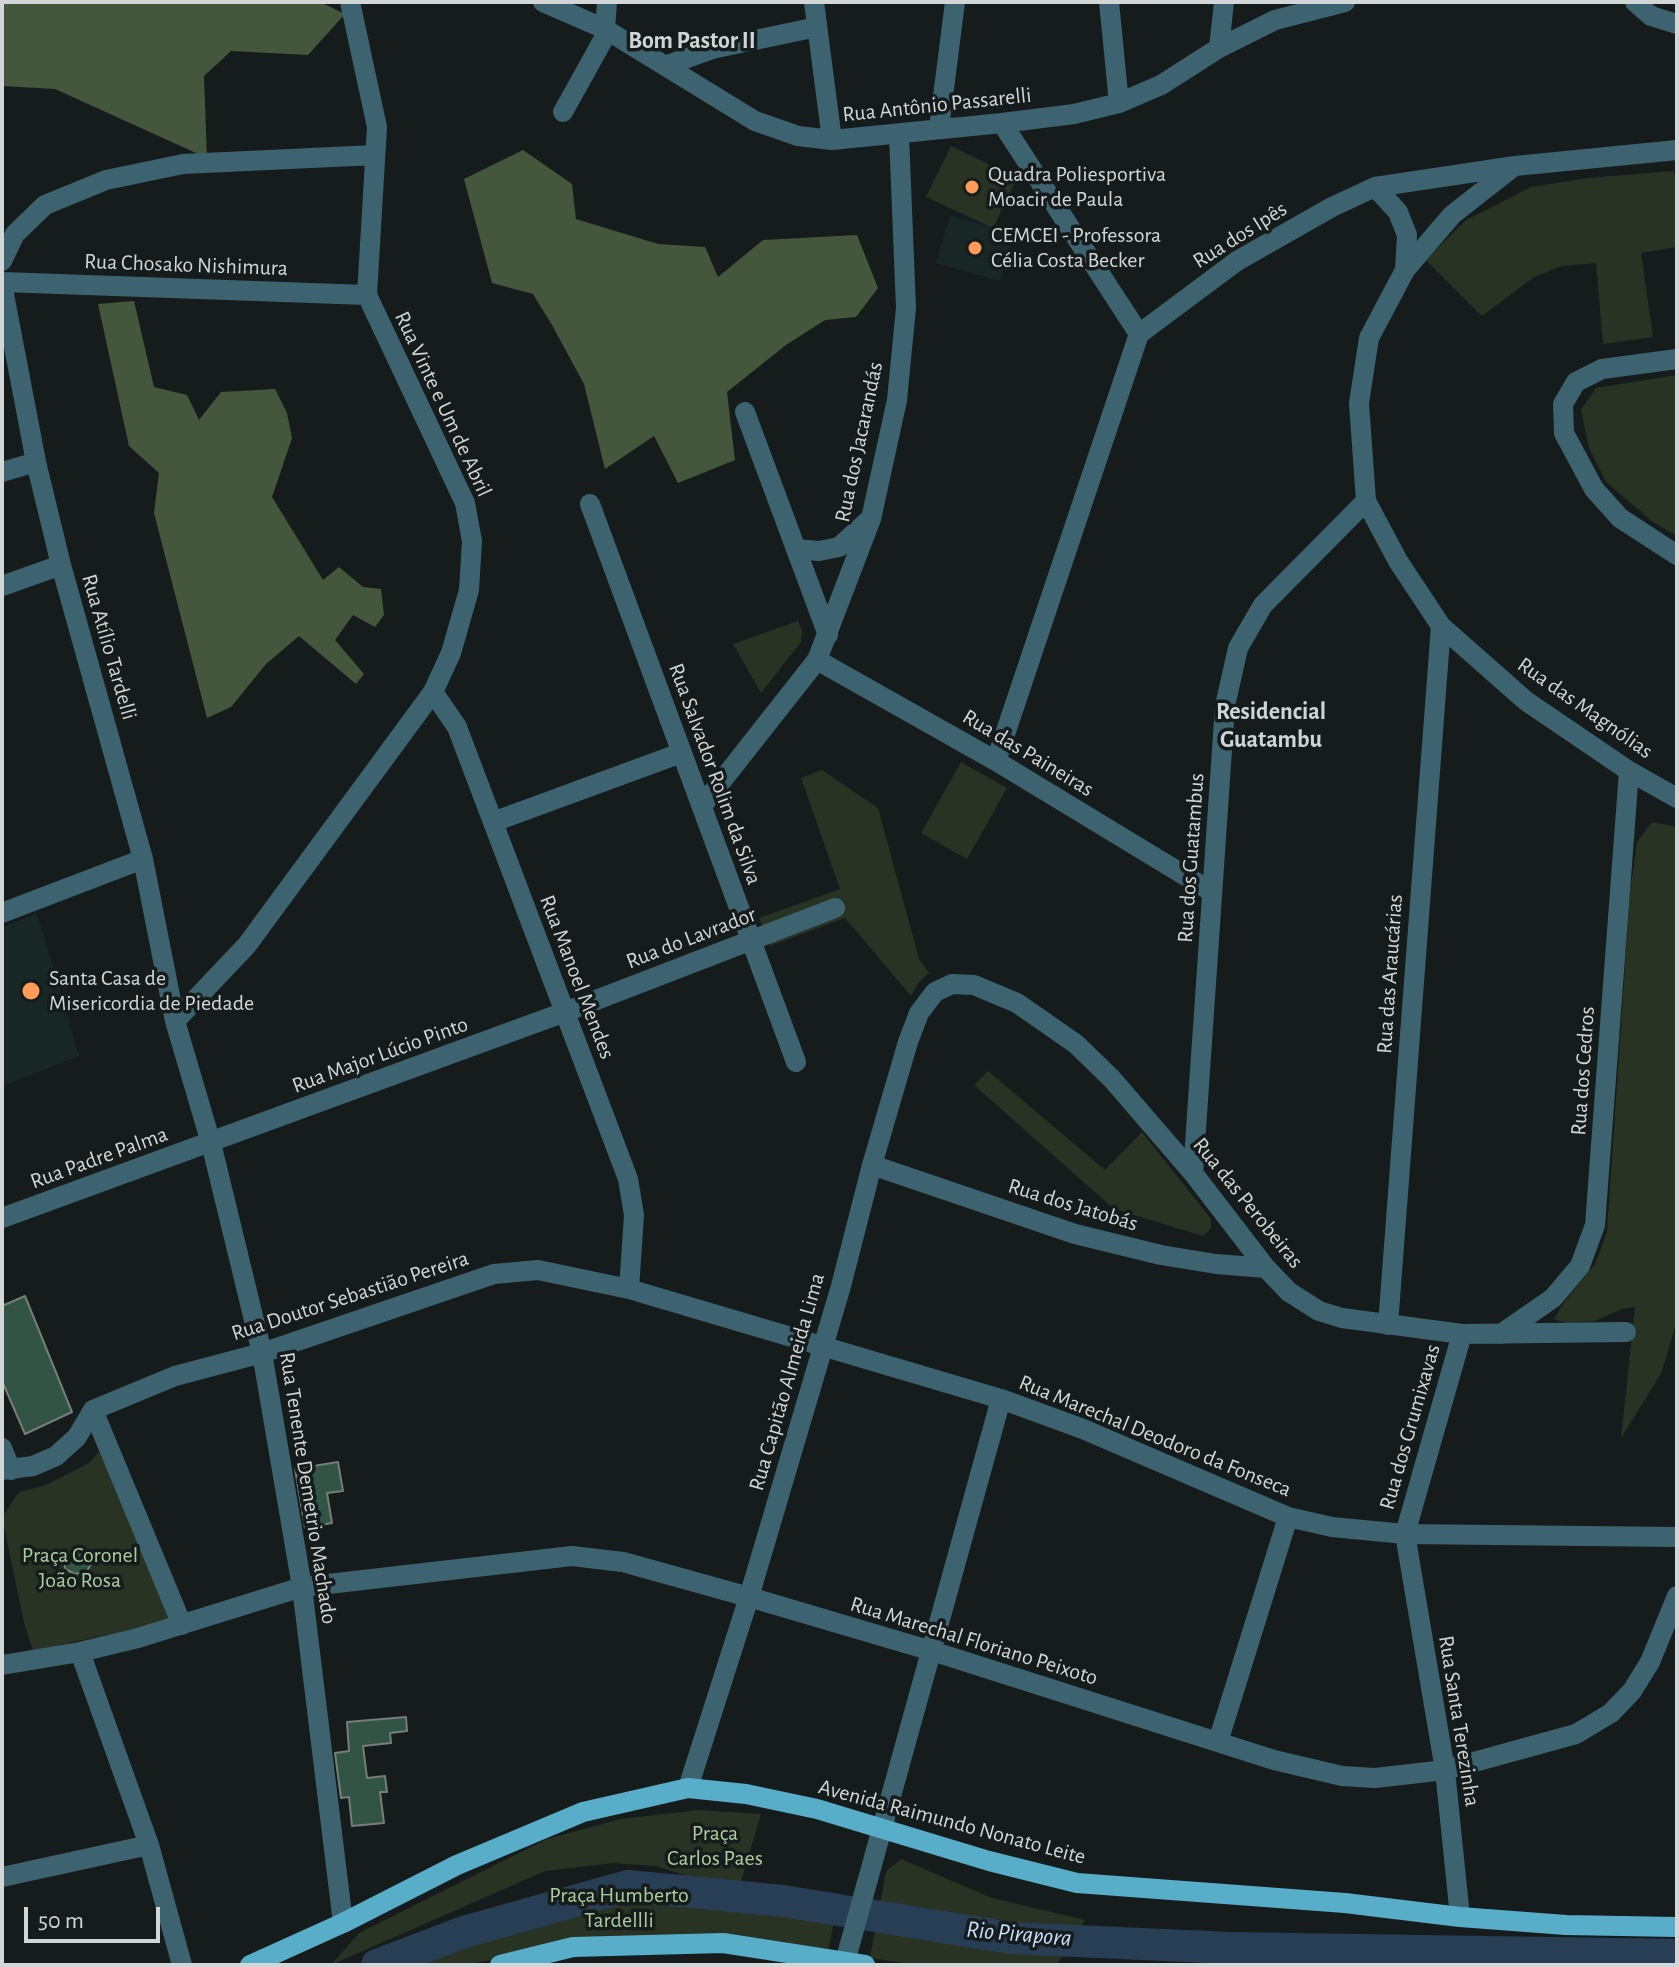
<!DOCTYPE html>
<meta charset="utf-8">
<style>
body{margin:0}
#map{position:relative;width:1679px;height:1967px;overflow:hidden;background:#161c1c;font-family:"Alegreya Sans",sans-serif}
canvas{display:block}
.frame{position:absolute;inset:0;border:4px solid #d2d6d6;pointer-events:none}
.scale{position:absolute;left:24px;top:1907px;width:136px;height:36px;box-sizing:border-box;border:4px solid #d2d6d6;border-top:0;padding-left:10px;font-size:24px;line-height:28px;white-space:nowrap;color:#d2d6d6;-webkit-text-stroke:6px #161c1c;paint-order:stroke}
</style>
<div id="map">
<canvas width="1679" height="1967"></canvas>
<div class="frame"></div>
<div class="scale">50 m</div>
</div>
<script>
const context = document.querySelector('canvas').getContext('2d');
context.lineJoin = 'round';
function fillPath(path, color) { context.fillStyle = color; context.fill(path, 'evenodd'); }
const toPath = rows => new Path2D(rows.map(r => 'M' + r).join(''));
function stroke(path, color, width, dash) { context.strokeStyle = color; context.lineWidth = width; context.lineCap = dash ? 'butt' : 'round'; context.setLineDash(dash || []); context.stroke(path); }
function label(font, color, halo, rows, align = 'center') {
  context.font = font + ' "Alegreya Sans",sans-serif'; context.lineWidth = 7; context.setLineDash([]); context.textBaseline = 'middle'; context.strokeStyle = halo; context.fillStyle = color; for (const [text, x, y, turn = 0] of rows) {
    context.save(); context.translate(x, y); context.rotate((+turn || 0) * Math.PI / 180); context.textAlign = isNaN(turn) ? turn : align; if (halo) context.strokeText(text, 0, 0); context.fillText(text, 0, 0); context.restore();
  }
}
fillPath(toPath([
 [950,215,1014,234,1000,281,936,263],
 [37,913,79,1056,2,1086,2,927]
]), '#182626');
fillPath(toPath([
 [951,146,1017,178,993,228,926,197],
 [1673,171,1677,181,1677,247,1641,253,1653,337,1603,344,1596,263,1562,266,1534,277,1482,316,1426,260,1466,220,1531,187,1588,178],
 [1677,375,1677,536,1653,522,1606,482,1589,448,1581,410,1596,388],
 [798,621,802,631,801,642,761,693,733,644],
 [961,762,1007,788,967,859,921,833],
 [822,770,878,808,919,959,929,973,918,983,911,996,845,918,770,946,759,918,840,889,801,778],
 [1652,822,1677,827,1677,1320,1662,1372,1621,1438,1635,1307,1622,1309,1595,1321,1567,1323,1554,1319,1565,1301,1595,1264,1607,1232,1630,893,1637,842],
 [988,1071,1105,1170,1142,1132,1211,1219,1211,1228,1203,1236,1114,1209,974,1085],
 [101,1449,174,1620,33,1651,24,1623,2,1517,19,1492,46,1485,89,1463],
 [698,1810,761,1814,738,1892,656,1866,613,1863,545,1871,331,1965,359,1933,547,1839,621,1819],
 [901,1859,992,1898,1085,1920,1057,1965,917,1965,870,1958,886,1871],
 [616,1876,660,1876,756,1906,834,1920,829,1949,712,1934,585,1942,464,1965,364,1965,388,1951,551,1891],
 [1677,1953,1677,1965,1348,1965,1348,1962,1605,1962]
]), '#283323');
fillPath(toPath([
 [2,2,320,2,345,14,308,55,231,51,204,76,207,158,55,89,2,86],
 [523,150,572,184,576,219,658,244,705,247,718,277,763,240,857,235,878,288,856,317,825,320,786,345,727,392,735,460,678,483,654,436,605,469,584,384,552,325,533,294,492,283,464,179],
 [134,301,154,387,187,395,199,420,221,392,275,389,287,413,292,438,272,497,323,580,339,567,363,587,381,589,384,615,375,627,353,615,335,640,364,674,356,684,299,636,266,664,231,707,207,718,154,513,159,473,129,446,98,304]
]), '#44573d');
stroke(toPath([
 [377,1965,464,1932,628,1886,783,1901,1010,1938,1231,1948,1677,1955]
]), '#283e54', 32);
const building = toPath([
 [25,1296,72,1412,25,1434,2,1381,2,1306,25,1296],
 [338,1462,343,1491,327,1493,332,1523,305,1528,295,1469,338,1462],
 [77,1549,87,1551,92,1562,87,1571,75,1574,65,1569,64,1557,77,1549],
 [406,1717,407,1731,390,1733,391,1743,363,1746,367,1778,385,1776,387,1792,380,1792,384,1823,352,1826,349,1797,341,1798,335,1753,349,1751,347,1722,406,1717]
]);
fillPath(building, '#325445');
stroke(building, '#777e7a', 2);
stroke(toPath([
 [543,2,605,29,755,121,798,136,832,140,1002,123,1074,114,1119,103,1161,85,1219,48,1275,20,1345,2],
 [814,2,832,140],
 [1109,2,1119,103],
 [1635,2,1651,16,1677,24],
 [605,29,607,2],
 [1219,48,1224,2],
 [665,66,712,49,817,27],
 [563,112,608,31],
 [1002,123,1139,334],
 [939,128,955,2],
 [1512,168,1452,215,1405,270,1369,338,1359,403,1366,501,1398,561,1441,626,1526,701,1629,771,1677,798],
 [1375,187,1398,212,1407,235,1405,270],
 [2,261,15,234,45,205,106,180,183,164,375,155],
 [2,282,367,295],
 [2,284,36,462,61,565,143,859,175,1021,211,1143,262,1353,302,1587,343,1923],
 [1677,359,1602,369,1576,382,1563,404,1564,433,1594,489,1620,518,1677,555],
 [745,412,828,635],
 [2,472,36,462],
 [590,504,796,1062],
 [796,549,819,551,839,547,868,521],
 [2,586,61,565],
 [817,660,996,761,1212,892],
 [433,692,457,727,628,1179,634,1215,629,1289],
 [996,761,1139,334,1237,261,1332,207,1375,187,1515,166,1677,150],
 [702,806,817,660,871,519,897,400,906,308,899,135],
 [493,822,681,753],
 [2,913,143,859],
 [175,1021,247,945,433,692,451,653,469,590,472,541,465,503,367,295,377,127,350,2],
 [872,1165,1075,1234,1161,1255,1216,1264,1266,1268],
 [1193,1173,1225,706,1238,648,1263,605,1366,501],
 [2,1218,565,1012,835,908],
 [1388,1325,1441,626],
 [1501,1334,1553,1298,1580,1266,1595,1225,1629,771],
 [93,1410,175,1376,262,1353,494,1274,538,1270,629,1289,1001,1399,1083,1429,1288,1517,1332,1527,1405,1534,1677,1537],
 [93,1410,182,1625],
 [2,1448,11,1470],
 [2,1470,33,1466,56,1456,77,1437,93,1410],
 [80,1652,149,1845,182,1965],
 [2,1665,80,1652,138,1638,302,1587,572,1556,623,1562,749,1597,932,1651,1274,1760,1342,1776,1375,1778,1445,1770,1576,1734,1611,1713,1632,1691,1650,1662,1677,1596],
 [1218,1742,1288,1517],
 [688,1788,749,1597,841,1286,872,1165,908,1042,919,1013,935,992,952,984,974,985,1017,1003,1076,1044,1112,1079,1193,1173,1266,1268,1289,1292,1319,1311,1342,1318,1462,1334,1626,1332],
 [2,1877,149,1845],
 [1460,1917,1445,1770,1405,1534,1462,1334],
 [845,1962,1001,1399]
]), '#3d6370', 20);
stroke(toPath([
 [250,1965,343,1923,457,1865,583,1812,688,1788,746,1794,817,1809,989,1861,1077,1883,1345,1903,1460,1917,1566,1925,1677,1927],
 [500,1965,573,1947,723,1943,865,1965]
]), '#58adc8', 20);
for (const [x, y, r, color] of [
 [972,187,8,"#fe9b58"],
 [975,248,8,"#fe9b58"],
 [31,991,10,"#fe9b58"]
]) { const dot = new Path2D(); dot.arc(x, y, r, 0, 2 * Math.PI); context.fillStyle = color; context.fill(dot); stroke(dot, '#161c1c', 3); }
label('22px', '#d2d6d6', '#161c1c', [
 ["Rua Antônio Passarelli",937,105,-6],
 ["Rua dos Ipês",1240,235,-32],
 ["Rua Chosako Nishimura",186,265,2],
 ["Rua Vinte e Um de Abril",443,404,65],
 ["Rua dos Jacarandás",859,442,-78],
 ["Rua Atílio Tardelli",109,647,74],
 ["Rua das Magnólias",1585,708,35],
 ["Rua das Paineiras",1028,753,31],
 ["Rua Salvador Rolim da Silva",715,774,70],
 ["Rua dos Guatambus",1191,858,-86],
 ["Rua do Lavrador",691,938,-21],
 ["Rua das Araucárias",1390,974,-86],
 ["Rua Manoel Mendes",577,977,69],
 ["Rua Major Lúcio Pinto",380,1055,-20],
 ["Rua dos Cedros",1583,1071,-86],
 ["Rua Padre Palma",99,1158,-20],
 ["Rua das Perobeiras",1248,1203,51],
 ["Rua dos Jatobás",1073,1205,17],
 ["Rua Doutor Sebastião Pereira",350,1296,-18],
 ["Rua Capitão Almeida Lima",787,1382,-74],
 ["Rua dos Grumixavas",1410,1427,-74],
 ["Rua Marechal Deodoro da Fonseca",1155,1436,22],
 ["Rua Tenente Demetrio Machado",308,1488,81],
 ["Rua Marechal Floriano Peixoto",974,1641,17],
 ["Rua Santa Terezinha",1459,1721,81],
 ["Avenida Raimundo Nonato Leite",952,1822,15]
]);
label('22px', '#d2d6d6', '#161c1c', [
 ["Quadra Poliesportiva",988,174],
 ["Moacir de Paula",988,199],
 ["CEMCEI - Professora",991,235],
 ["Célia Costa Becker",991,260],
 ["Santa Casa de",49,978],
 ["Misericordia de Piedade",49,1003]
], 'left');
label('22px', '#a9cd9c', '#161c1c', [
 ["Praça Coronel",80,1555],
 ["João Rosa",80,1580],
 ["Praça",715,1833],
 ["Carlos Paes",715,1858],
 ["Praça Humberto",619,1895],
 ["Tardellli",619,1920]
]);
label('bold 24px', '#cdd6d6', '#161c1c', [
 ["Bom Pastor II",692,41],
 ["Residencial",1271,712],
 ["Guatambu",1271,740]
]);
label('italic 24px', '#c7e1fc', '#161c1c', [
 ["Rio Pirapora",1019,1934,5]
]);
</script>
